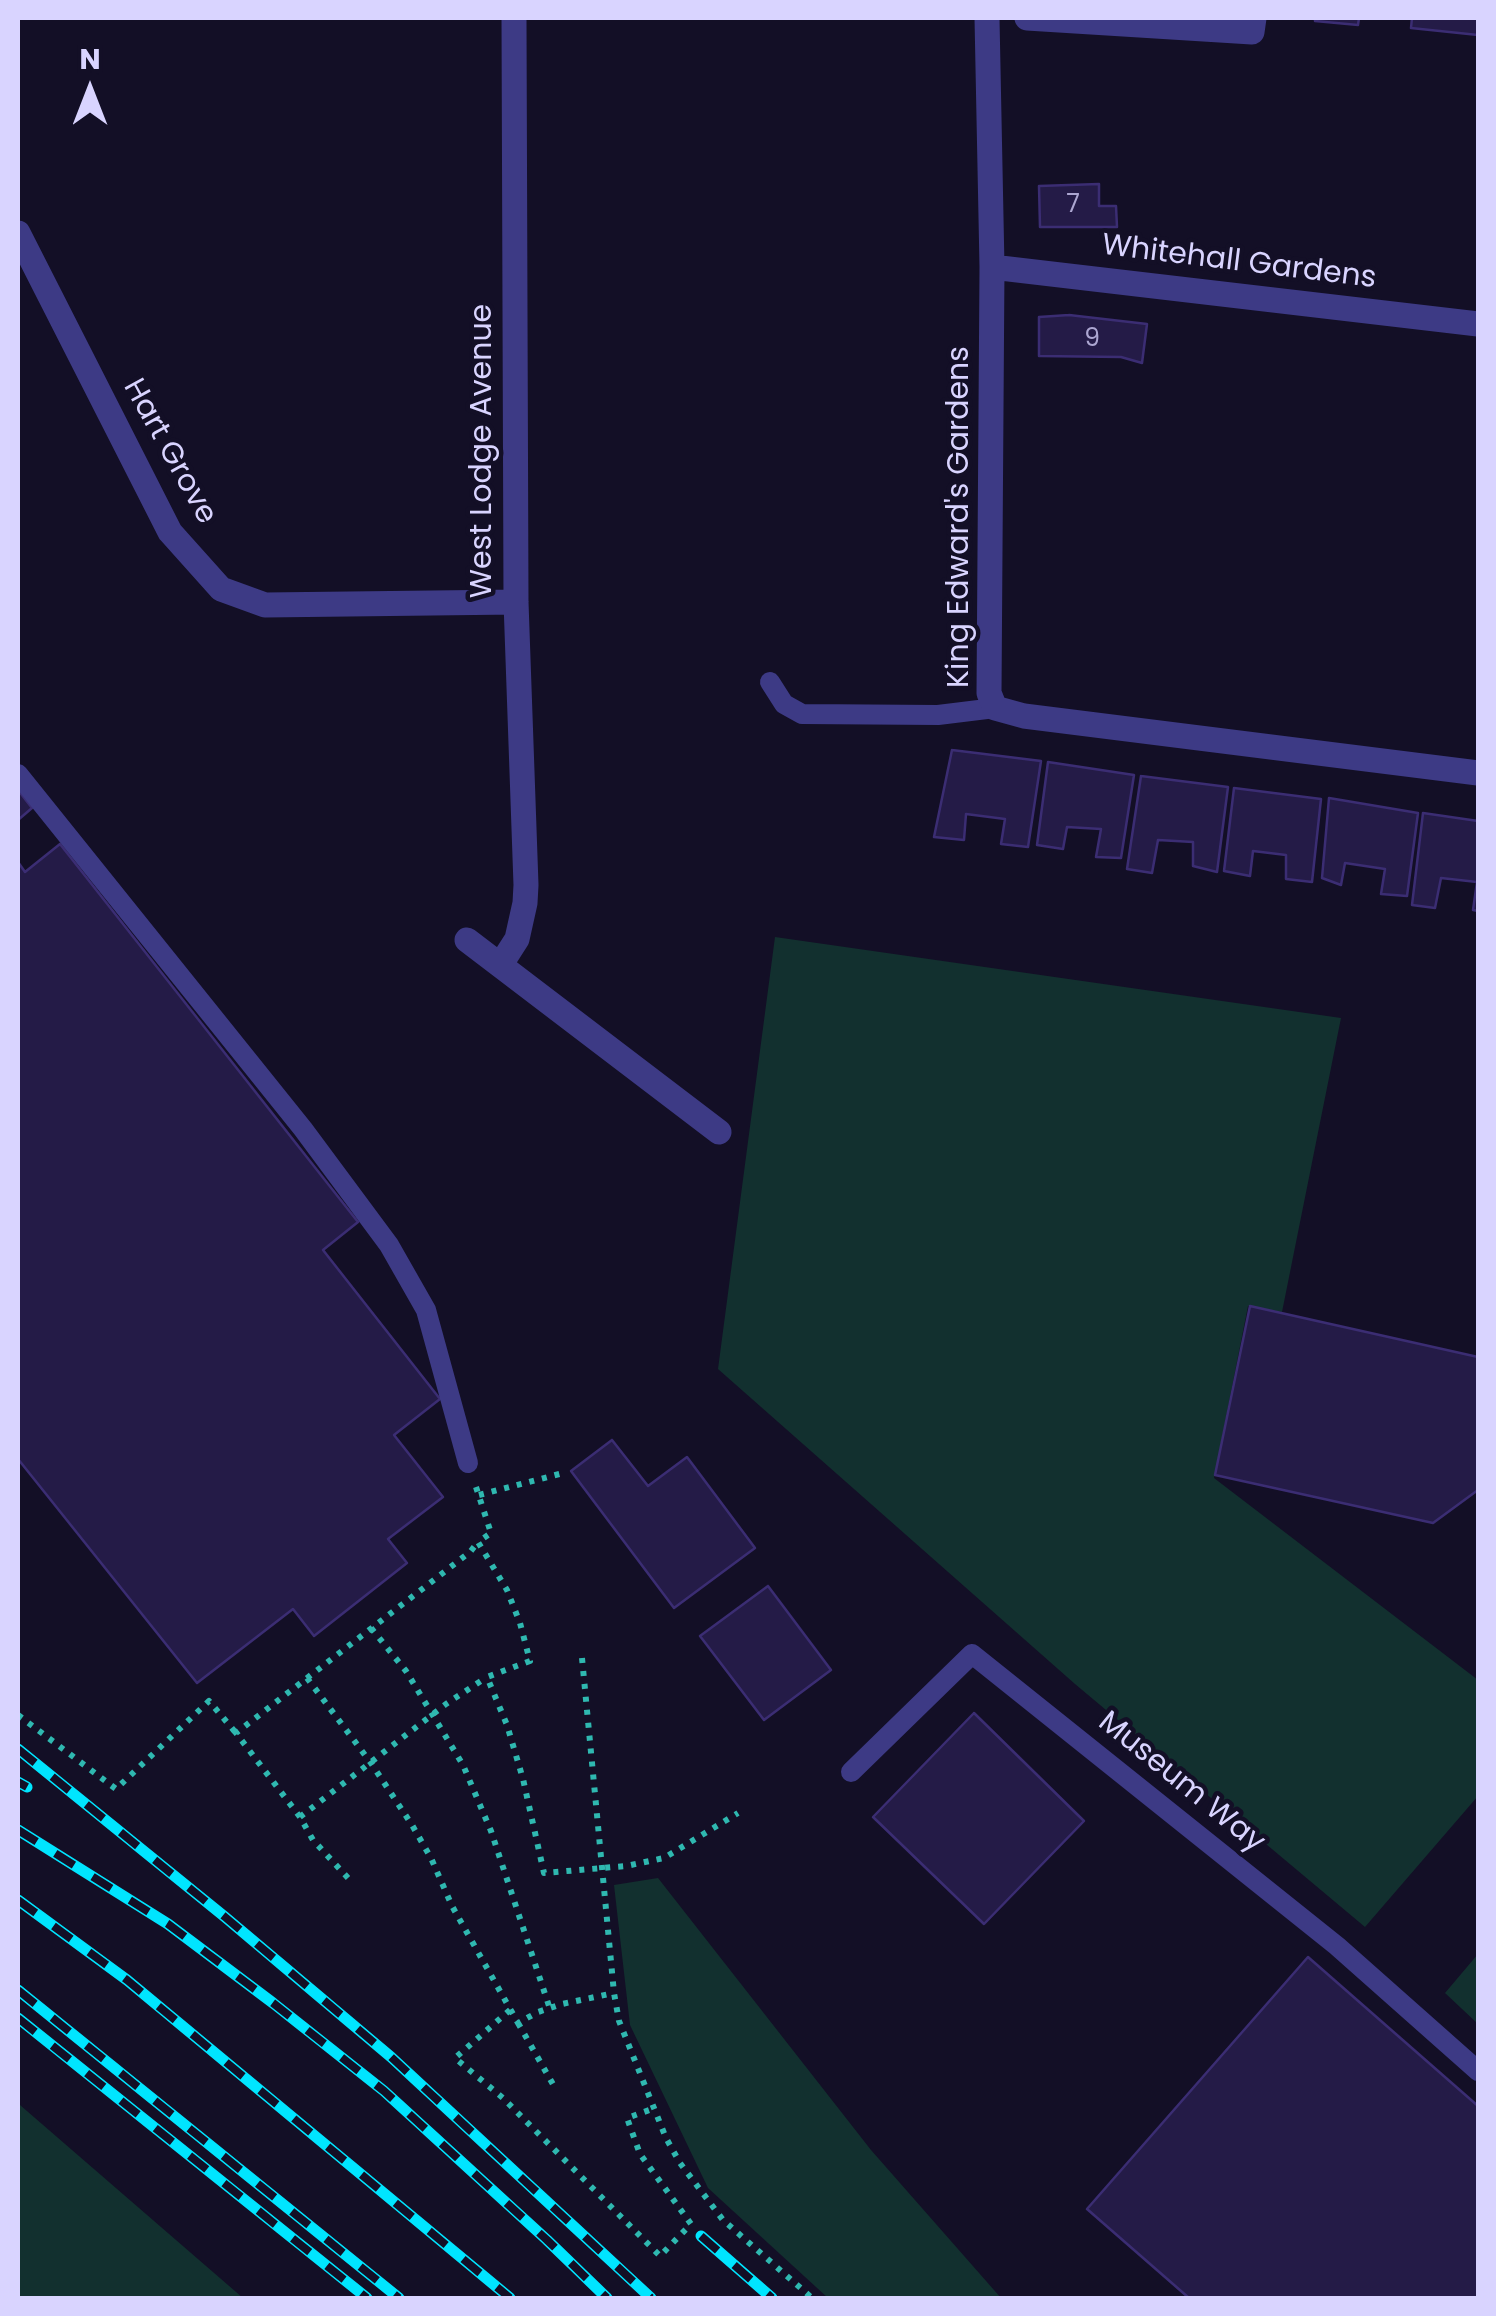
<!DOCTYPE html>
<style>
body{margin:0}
#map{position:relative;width:1496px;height:2316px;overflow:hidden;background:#130f26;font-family:Poppins,sans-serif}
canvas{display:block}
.frame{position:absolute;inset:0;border:20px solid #d9d4ff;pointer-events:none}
.north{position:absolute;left:40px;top:40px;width:100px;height:100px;-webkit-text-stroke:8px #130f26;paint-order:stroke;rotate:0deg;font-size:28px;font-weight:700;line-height:40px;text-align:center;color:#d9d4ff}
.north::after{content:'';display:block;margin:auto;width:35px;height:45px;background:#d9d4ff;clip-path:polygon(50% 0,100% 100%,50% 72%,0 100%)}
</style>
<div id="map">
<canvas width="1496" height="2316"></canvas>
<div class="frame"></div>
<div class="north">N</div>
</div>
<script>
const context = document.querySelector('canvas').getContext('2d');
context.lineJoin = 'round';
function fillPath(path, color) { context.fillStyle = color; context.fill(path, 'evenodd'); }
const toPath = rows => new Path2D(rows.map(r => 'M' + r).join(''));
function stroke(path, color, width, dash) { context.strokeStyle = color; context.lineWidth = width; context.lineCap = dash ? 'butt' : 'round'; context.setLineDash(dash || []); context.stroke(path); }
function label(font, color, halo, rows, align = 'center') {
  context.font = font + ' Poppins,sans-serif'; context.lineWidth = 9; context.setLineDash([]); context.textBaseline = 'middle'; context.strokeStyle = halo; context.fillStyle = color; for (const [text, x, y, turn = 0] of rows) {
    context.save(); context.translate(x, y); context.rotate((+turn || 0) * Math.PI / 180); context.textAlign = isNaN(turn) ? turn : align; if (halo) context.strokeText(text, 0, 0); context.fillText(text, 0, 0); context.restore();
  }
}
fillPath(toPath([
 [775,937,1341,1018,1282,1312,1248,1306,1214,1478,1478,1680,1478,1796,1365,1927,1075,1684,718,1369],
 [658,1878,871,2150,1001,2298,828,2298,708,2188,630,2025,614,1885],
 [1478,1954,1478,2024,1445,1993],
 [18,2103,20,2105,243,2298,18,2298]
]), '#12302f');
const building = toPath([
 [1315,18,1359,18,1358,25,1315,21,1315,18],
 [1412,18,1478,18,1478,35,1411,28,1412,18],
 [1099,184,1099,206,1116,206,1117,227,1040,227,1039,186,1099,184],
 [1069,315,1147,324,1142,363,1121,357,1039,356,1039,317,1069,315],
 [952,750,1041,761,1028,847,1001,844,1005,819,966,814,964,840,934,837,952,750],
 [1048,762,1134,775,1121,858,1096,857,1101,829,1067,827,1063,849,1037,845,1048,762],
 [1141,776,1228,787,1217,872,1193,866,1193,842,1158,840,1152,873,1127,869,1141,776],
 [1234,788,1321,799,1312,882,1286,879,1286,855,1253,851,1250,876,1224,871,1234,788],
 [18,790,32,808,18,820,18,790],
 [1329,798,1418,813,1407,896,1381,894,1385,869,1345,863,1341,885,1322,878,1329,798],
 [1423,813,1478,821,1478,911,1473,910,1477,882,1441,878,1435,908,1412,905,1423,813],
 [60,844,358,1222,323,1250,440,1399,394,1435,443,1497,388,1539,407,1563,314,1636,293,1609,197,1683,18,1459,18,862,25,872,60,844],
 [1250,1306,1478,1357,1478,1490,1433,1523,1215,1475,1250,1306],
 [612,1440,648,1486,687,1457,755,1548,674,1608,571,1471,612,1440],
 [768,1586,831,1670,764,1720,700,1636,768,1586],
 [974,1713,1084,1821,984,1924,873,1817,974,1713],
 [1308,1957,1478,2106,1478,2298,1189,2298,1087,2209,1308,1957]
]);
fillPath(building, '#241b47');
stroke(building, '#3b2d73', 2.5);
stroke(toPath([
 [476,1487,491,1533,478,1542,507,1590,520,1623,530,1661,487,1677,507,1725,523,1779,544,1873,626,1866,664,1858,738,1813],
 [479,1495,567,1472],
 [371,1628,406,1671,463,1765,491,1831,550,2009],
 [582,1658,614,1993,619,2021,666,2138,680,2163,723,2220,812,2298],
 [307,1678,371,1763,412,1825,431,1858,452,1906,518,2023,538,2012,562,2004,614,1993],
 [18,1715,116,1789,209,1701,236,1733],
 [300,1817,236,1733,470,1552,478,1542],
 [348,1878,313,1840,300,1817,446,1704,487,1677],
 [510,2010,455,2058,503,2098,660,2256,691,2224,640,2154,627,2118,655,2108],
 [518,2023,554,2086]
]), '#2fb8b0', 6, [5, 8]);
stroke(toPath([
 [770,682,784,704,802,714,938,715,995,708],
 [18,774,303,1129,389,1245,426,1310,468,1463],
 [851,1772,972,1654,1337,1946,1478,2071]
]), '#3d3a85', 20);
stroke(toPath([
 [987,18,992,267,989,693,995,708,1024,716,1478,773],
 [1027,18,1252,32,1254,18],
 [18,233,170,532,221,589,265,605,516,602],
 [992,267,1478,324],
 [467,940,719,1132],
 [501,964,517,939,525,903,526,885,516,602,514,18]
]), '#3d3a85', 25);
const rail = toPath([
 [18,1749,225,1917,391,2057,651,2298],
 [18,1782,27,1787],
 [18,1830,168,1924,273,2003,384,2091,547,2240,607,2298],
 [18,1900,127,1980,510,2298],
 [18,1990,399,2298],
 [18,2018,367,2298],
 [701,2236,772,2298]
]);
stroke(rail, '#00e5ff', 11);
stroke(rail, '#130f26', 8, [22]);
label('25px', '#aca6d1', null, [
 ["7",1073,206],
 ["9",1092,340]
]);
label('30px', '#d9d4ff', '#130f26', [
 ["Whitehall Gardens",1239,263,7],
 ["West Lodge Avenue",483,451,-90],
 ["Hart Grove",169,452,61],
 ["King Edward's Gardens",960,517,-90],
 ["Museum Way",1181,1783,39]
]);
</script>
